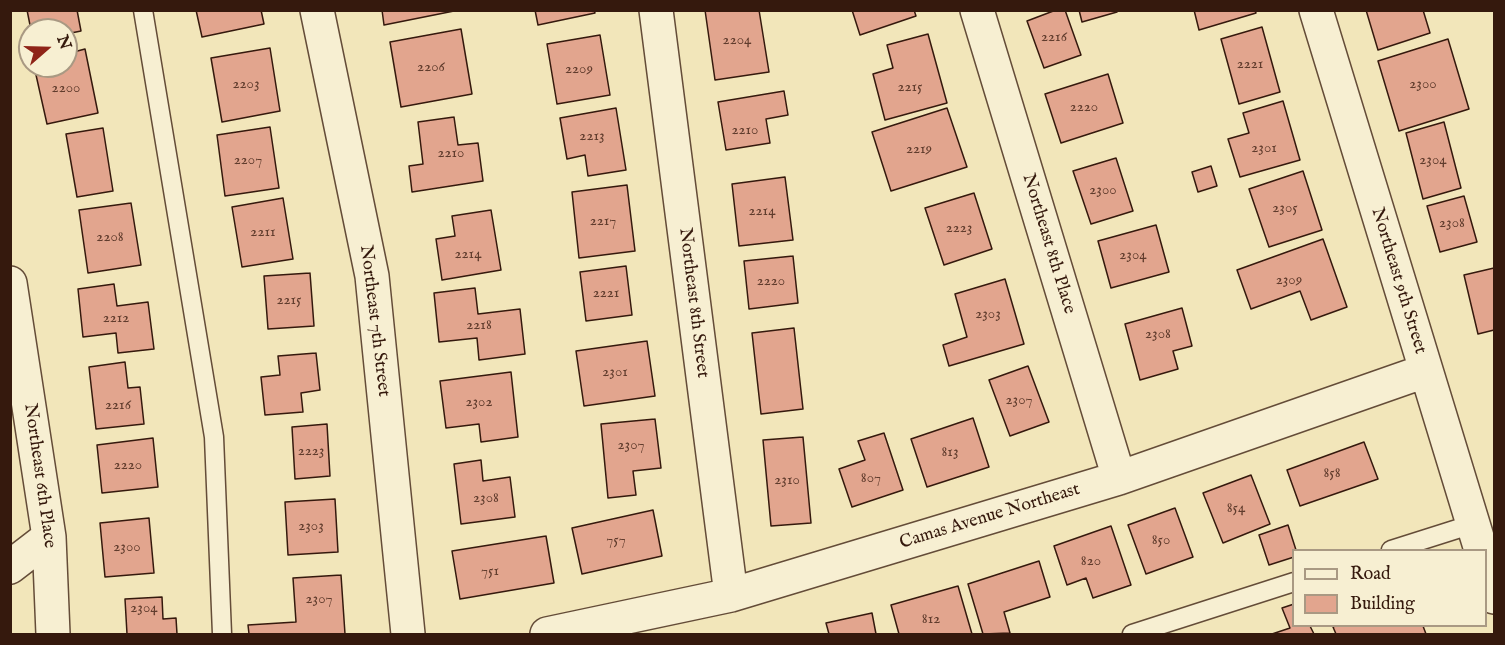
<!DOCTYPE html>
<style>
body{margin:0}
#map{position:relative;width:1505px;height:645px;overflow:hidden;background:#f2e6ba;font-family:"IM FELL English",serif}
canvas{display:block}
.frame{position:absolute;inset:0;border:12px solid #35190d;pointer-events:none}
.legend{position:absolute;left:1292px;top:549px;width:195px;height:78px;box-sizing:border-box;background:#f7efd2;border:2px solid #a99983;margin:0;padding:8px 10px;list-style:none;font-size:18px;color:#35190d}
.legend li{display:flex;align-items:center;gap:12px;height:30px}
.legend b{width:30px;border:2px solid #a99983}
.north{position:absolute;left:18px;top:18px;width:60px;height:60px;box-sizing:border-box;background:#f7efd2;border:2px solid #a99983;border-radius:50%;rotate:70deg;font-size:16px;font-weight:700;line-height:24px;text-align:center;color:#35190d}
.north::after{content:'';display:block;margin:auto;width:21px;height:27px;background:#8f2418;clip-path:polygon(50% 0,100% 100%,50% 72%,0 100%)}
</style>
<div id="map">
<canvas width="1505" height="645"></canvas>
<div class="frame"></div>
<ul class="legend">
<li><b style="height:8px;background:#f7efd2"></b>Road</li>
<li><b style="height:16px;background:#e2a58e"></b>Building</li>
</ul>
<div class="north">N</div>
</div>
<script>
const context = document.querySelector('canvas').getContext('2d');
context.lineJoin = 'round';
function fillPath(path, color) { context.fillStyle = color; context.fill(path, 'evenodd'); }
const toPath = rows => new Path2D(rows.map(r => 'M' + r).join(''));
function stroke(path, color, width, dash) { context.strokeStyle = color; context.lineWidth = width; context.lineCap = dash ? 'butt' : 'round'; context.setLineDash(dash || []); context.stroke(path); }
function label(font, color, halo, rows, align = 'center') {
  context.font = font + ' "IM FELL English",serif'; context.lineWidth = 6; context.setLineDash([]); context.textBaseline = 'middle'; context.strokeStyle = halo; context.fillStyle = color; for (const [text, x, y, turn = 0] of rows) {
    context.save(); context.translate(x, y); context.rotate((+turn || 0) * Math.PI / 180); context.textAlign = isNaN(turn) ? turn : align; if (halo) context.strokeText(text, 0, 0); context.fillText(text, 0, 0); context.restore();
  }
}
const building = toPath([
 [27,10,77,10,81,31,66,34,66,30,31,30,27,10],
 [196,10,261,10,264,24,202,37,196,10],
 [382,10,459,10,384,25,382,10],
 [535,10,594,10,595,13,538,25,535,10],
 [705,10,759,10,769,72,715,80,705,10],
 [852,10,914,10,916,16,860,35,852,10],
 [1056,10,1065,10,1081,55,1044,68,1027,21,1056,10],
 [1079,10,1117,10,1117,12,1082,22,1079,10],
 [1194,10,1255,10,1256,13,1199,30,1194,10],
 [1366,10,1423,10,1430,33,1378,50,1366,10],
 [1262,27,1280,92,1239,104,1221,39,1262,27],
 [461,29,472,94,401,107,390,42,461,29],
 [928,34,947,103,885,120,873,74,893,68,887,45,928,34],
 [600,35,610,95,557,104,547,44,600,35],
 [1448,39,1469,109,1399,131,1378,61,1448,39],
 [270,48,280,111,222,122,211,58,270,48],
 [85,49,98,113,47,124,34,66,66,66,66,54,85,49],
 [1108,74,1123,123,1061,143,1045,94,1108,74],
 [784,91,788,115,766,119,770,143,726,150,718,102,784,91],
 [1283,101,1300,160,1240,177,1228,139,1249,133,1243,113,1283,101],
 [616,108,626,170,588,176,585,155,567,159,560,118,616,108],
 [947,108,967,167,891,191,872,132,947,108],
 [454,117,458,145,478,143,483,181,412,192,409,166,423,164,418,122,454,117],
 [1444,122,1461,188,1423,199,1406,133,1444,122],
 [270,127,279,188,225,196,217,135,270,127],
 [103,128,113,191,77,197,66,134,103,128],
 [1116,158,1133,211,1091,224,1073,171,1116,158],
 [1211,166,1217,186,1198,192,1192,172,1211,166],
 [1303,171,1322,230,1269,247,1249,189,1303,171],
 [785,177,793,240,739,246,732,184,785,177],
 [627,185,635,251,579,258,572,192,627,185],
 [974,193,992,249,944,265,925,208,974,193],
 [1464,196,1477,242,1440,252,1427,206,1464,196],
 [283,198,293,259,242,267,232,207,283,198],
 [131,203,141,265,88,273,79,210,131,203],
 [491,210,501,270,442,280,436,239,455,236,452,216,491,210],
 [1156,225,1169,272,1111,288,1098,241,1156,225],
 [1323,239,1347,307,1311,320,1300,291,1251,309,1237,270,1323,239],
 [793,256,798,303,749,309,744,261,793,256],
 [626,266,632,315,586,321,580,272,626,266],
 [1494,268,1494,330,1478,334,1464,275,1494,268],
 [310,273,314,326,268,329,264,276,310,273],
 [1005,279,1024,344,949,366,943,345,967,337,955,294,1005,279],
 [114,284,117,306,148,302,154,349,118,353,116,333,83,337,78,289,114,284],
 [475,288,478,314,520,309,525,354,479,360,477,338,439,342,434,293,475,288],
 [1182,308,1192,346,1173,351,1178,369,1140,380,1125,324,1182,308],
 [794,328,803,409,761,414,752,333,794,328],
 [647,341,655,396,584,406,576,351,647,341],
 [316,353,320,390,301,393,303,412,265,415,261,377,280,375,278,356,316,353],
 [125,362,128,388,140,387,144,424,96,429,89,367,125,362],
 [1028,366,1049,422,1010,436,989,380,1028,366],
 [511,372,518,437,481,442,479,424,446,428,440,381,511,372],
 [973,418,989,467,927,487,911,439,973,418],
 [655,419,661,468,633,471,636,495,608,498,601,424,655,419],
 [327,424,330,476,295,479,292,427,327,424],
 [884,433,903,490,852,507,839,469,865,460,858,441,884,433],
 [803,437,811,523,771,526,763,440,803,437],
 [153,438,158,487,102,493,97,445,153,438],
 [1364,442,1378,479,1300,506,1287,470,1364,442],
 [481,460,483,481,510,477,515,517,461,524,454,464,481,460],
 [1251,475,1270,524,1223,543,1203,493,1251,475],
 [335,499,338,552,288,555,285,502,335,499],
 [1175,508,1193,557,1146,574,1128,525,1175,508],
 [653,510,662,556,582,574,572,528,653,510],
 [149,518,154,573,105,577,100,523,149,518],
 [1288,525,1296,550,1294,550,1294,557,1269,565,1259,535,1288,525],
 [1111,526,1131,585,1093,598,1086,578,1067,585,1054,546,1111,526],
 [546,536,554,583,460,599,452,551,546,536],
 [1039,561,1050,597,1004,612,1010,633,983,634,968,584,1039,561],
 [341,575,345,634,249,634,248,625,296,622,293,578,341,575],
 [958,586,972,634,899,634,891,605,958,586],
 [162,597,163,619,176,618,177,634,127,634,125,599,162,597],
 [1294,604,1294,626,1310,626,1314,634,1272,634,1290,628,1282,608,1294,604],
 [872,613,876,634,829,634,826,623,872,613],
 [1335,626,1423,626,1426,634,1336,634,1333,627,1335,626]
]);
fillPath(building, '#e2a58e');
stroke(building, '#35190d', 1.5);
const lane = toPath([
 [143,10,214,437,222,634],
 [1391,550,1473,524],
 [1132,634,1294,582]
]);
const street = toPath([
 [317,10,372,276,408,634],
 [656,10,731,595],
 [977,10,1119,478],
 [1316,10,1481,550],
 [10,283,49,537,53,634],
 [1486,566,1494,597],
 [10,567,49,537],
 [547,634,731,595,1119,478,1425,371]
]);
stroke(lane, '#644c38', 21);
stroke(street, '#644c38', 36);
stroke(lane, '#f7efd2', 18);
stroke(street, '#f7efd2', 33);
label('15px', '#603c2d', null, [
 ["2216",1054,38],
 ["2204",737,41],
 ["2221",1250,65],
 ["2206",431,68],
 ["2209",579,70],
 ["2203",246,85],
 ["2300",1423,85],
 ["2215",910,88],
 ["2200",66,89],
 ["2220",1084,108],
 ["2210",745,131],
 ["2213",592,137],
 ["2301",1264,149],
 ["2219",919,150],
 ["2210",451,154],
 ["2207",248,161],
 ["2304",1433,161],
 ["2300",1103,191],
 ["2305",1285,209],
 ["2214",762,212],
 ["2217",603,222],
 ["2308",1452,224],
 ["2223",959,229],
 ["2211",263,233],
 ["2208",110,238],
 ["2214",468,255],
 ["2304",1133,256],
 ["2309",1289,281],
 ["2220",771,282],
 ["2221",606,294],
 ["2215",289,301],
 ["2303",988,315],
 ["2212",116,319],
 ["2218",479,326],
 ["2308",1158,335],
 ["2301",615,373],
 ["2307",1019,401],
 ["2302",479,403],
 ["2216",118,406],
 ["2307",631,446],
 ["2223",311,452],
 ["813",950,453],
 ["2220",128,466],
 ["858",1332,474],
 ["807",871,479],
 ["2310",787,481],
 ["2308",486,499],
 ["854",1236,509],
 ["2303",311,527],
 ["757",616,541],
 ["850",1161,541],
 ["2300",127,548],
 ["820",1091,562],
 ["751",490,572],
 ["2307",319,600],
 ["2304",144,609],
 ["812",931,620]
]);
label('18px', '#35190d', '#f7efd2', [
 ["Northeast 8th Place",1048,244,73],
 ["Northeast 9th Street",1398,281,73],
 ["Northeast 8th Street",693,303,83],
 ["Northeast 7th Street",374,321,83],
 ["Northeast 6th Place",39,476,82],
 ["Camas Avenue Northeast",990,517,-17]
]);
</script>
